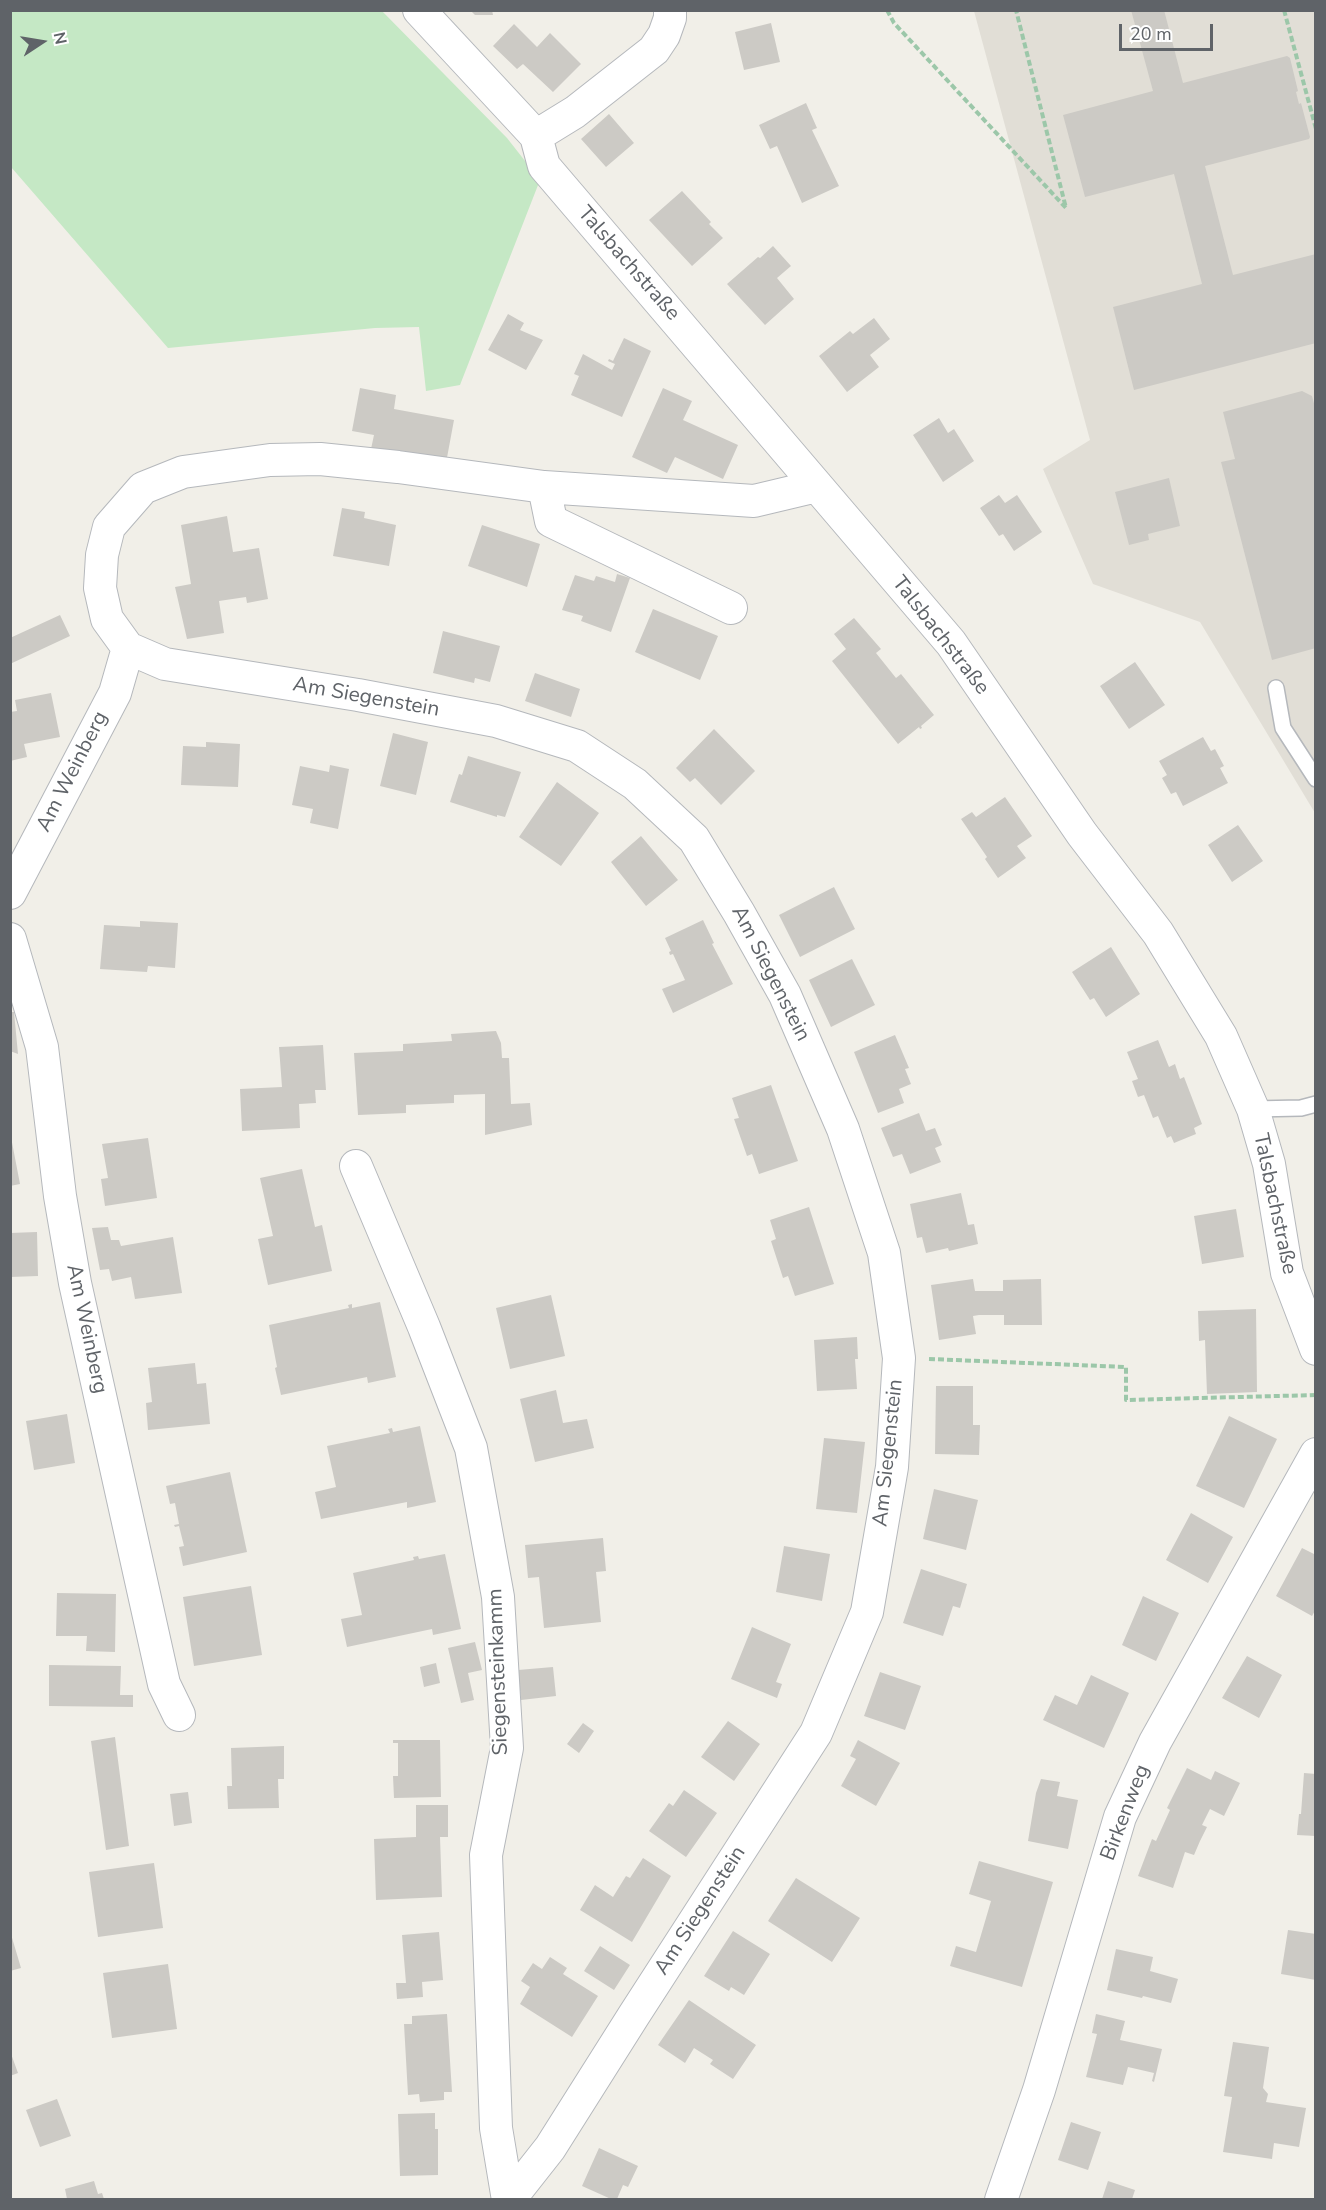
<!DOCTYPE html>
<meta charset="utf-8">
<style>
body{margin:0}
#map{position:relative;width:1326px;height:2210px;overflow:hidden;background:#f1efe8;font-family:"Nunito Sans",sans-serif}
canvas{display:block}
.frame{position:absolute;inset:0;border:12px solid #5f6368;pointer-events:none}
.north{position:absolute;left:12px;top:12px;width:60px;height:60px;-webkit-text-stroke:4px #fff;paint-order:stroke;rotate:78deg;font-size:16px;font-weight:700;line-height:24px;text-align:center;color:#5f6368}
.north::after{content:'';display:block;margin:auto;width:21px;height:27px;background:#5f6368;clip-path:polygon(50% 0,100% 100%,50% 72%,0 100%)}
.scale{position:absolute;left:1119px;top:24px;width:94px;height:27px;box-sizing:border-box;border:3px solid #5f6368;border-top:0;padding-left:8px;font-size:18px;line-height:21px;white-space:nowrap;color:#5f6368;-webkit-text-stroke:4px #fff;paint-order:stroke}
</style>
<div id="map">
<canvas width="1326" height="2210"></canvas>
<div class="frame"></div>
<div class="north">N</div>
<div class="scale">20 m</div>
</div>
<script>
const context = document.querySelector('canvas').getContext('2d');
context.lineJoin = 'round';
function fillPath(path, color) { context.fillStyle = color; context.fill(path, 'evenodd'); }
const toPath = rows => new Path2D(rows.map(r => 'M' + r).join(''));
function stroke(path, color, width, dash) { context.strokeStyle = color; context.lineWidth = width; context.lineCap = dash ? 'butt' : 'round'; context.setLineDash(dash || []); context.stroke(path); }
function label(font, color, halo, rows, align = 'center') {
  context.font = font + ' "Nunito Sans",sans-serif'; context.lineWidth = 4.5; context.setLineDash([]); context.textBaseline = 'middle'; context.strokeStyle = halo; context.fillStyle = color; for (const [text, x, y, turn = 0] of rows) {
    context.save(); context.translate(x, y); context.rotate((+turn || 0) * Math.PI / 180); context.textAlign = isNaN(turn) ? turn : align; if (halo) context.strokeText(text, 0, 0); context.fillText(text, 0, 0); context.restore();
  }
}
fillPath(toPath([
 [974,11,1315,11,1315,813,1200,622,1093,584,1043,469,1090,440]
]), '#e1ded6');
fillPath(toPath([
 [10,11,382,11,507,138,540,180,460,385,426,391,419,327,375,328,168,348,11,167]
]), '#c5e8c5');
fillPath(toPath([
 [470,10,492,10,493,15,475,15],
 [1131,10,1164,10,1183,83,1287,56,1290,58,1298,91,1296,92,1299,104,1301,103,1310,137,1309,139,1205,166,1233,275,1316,254,1316,343,1134,390,1113,307,1202,284,1174,174,1085,197,1063,115,1153,91],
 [771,23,780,62,744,70,735,32],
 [514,24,537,47,550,33,581,64,553,92,523,64,517,69,493,46],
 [806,103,817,128,812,130,839,186,802,203,777,146,770,149,759,125],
 [609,114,634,143,606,167,581,139],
 [682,191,711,222,709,224,723,238,692,266,649,220],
 [773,246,791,266,777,278,794,299,765,325,727,284,758,257,760,258],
 [508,314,524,323,520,330,543,340,526,370,488,350],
 [874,318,890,339,870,355,879,367,847,392,819,356,850,331,853,334],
 [624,338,651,351,622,417,571,395,579,376,574,374,583,354,612,370,615,364,608,361,609,359,613,361],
 [360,388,396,395,394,409,454,420,446,463,371,449,374,435,352,431],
 [663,388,692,401,683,420,738,445,723,479,675,457,667,473,632,457],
 [1302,391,1312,396,1316,411,1316,648,1272,660,1221,462,1235,459,1223,412],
 [939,418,948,433,954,429,974,461,943,482,913,435],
 [1169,478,1180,526,1148,534,1149,540,1129,545,1115,492],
 [999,495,1005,503,1017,495,1042,532,1014,551,1003,534,999,536,980,508],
 [342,508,365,512,364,518,396,525,389,566,333,556],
 [227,516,233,552,259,548,268,599,247,603,246,597,219,601,224,633,187,639,175,587,191,584,181,525],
 [482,525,540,544,527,587,468,566],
 [617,574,630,578,611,632,581,621,583,616,562,610,575,575,594,581,596,576,615,582],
 [653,609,718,636,700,680,635,652],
 [60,615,70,636,10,664,10,638],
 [854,618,881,649,876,653,896,678,901,674,934,715,921,726,922,728,920,729,919,727,898,744,832,661,846,649,834,634],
 [443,631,500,646,490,682,475,678,474,683,433,673],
 [1135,662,1165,705,1129,729,1100,686],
 [535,673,580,689,571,717,525,701],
 [51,693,60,737,24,744,27,757,10,761,10,712,17,711,15,700],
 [714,729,755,771,721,805,695,778,690,782,676,768],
 [393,733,428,742,416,795,380,786],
 [1203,737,1211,751,1215,749,1224,766,1220,768,1228,783,1183,806,1176,792,1171,794,1162,778,1167,775,1159,761],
 [206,742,240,744,238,787,181,785,183,746,206,747],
 [468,756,521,772,505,817,497,815,497,817,450,802,459,774,462,775],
 [330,765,349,769,338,829,310,823,313,809,292,805,300,766,329,772],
 [557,782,599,813,561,866,519,837],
 [1005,797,1032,836,1017,846,1026,858,998,878,985,859,987,857,961,819,972,812,976,817],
 [1238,825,1263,861,1232,882,1208,845],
 [641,836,678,880,646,906,611,862],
 [834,887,855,929,800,957,779,915],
 [703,920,714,943,712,944,733,984,673,1013,662,989,685,980,673,954,670,955,669,952,671,951,665,938],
 [140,921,178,923,175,968,148,966,147,972,100,969,104,925,140,927],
 [1111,947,1140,994,1106,1017,1094,998,1090,1000,1072,972],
 [852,959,875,1005,831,1027,809,980],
 [10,1012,14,1012,18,1054,10,1051],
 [496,1031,501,1043,502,1058,509,1058,511,1104,530,1103,532,1125,485,1135,485,1094,454,1095,454,1103,406,1105,406,1113,358,1115,354,1053,403,1051,403,1044,452,1041,451,1034],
 [895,1035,909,1068,905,1069,911,1084,899,1089,904,1103,878,1113,854,1052],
 [1158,1040,1169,1067,1175,1064,1180,1079,1184,1077,1202,1124,1194,1128,1196,1134,1174,1143,1171,1136,1167,1138,1158,1116,1153,1118,1144,1095,1138,1097,1132,1081,1138,1079,1127,1052],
 [323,1045,326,1090,315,1090,316,1103,299,1104,300,1128,242,1131,240,1089,282,1087,279,1047],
 [771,1085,798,1161,759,1174,752,1154,747,1156,734,1119,739,1118,732,1098],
 [919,1113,926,1131,935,1128,942,1145,935,1148,941,1162,910,1174,902,1154,893,1157,881,1128],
 [10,1132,20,1184,10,1186],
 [148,1138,157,1198,105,1206,101,1179,108,1178,102,1144],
 [302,1169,315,1227,322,1225,332,1271,268,1285,258,1239,273,1236,260,1178],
 [961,1193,968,1225,974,1224,978,1244,949,1251,948,1248,926,1253,922,1237,917,1238,910,1204],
 [809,1207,834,1284,795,1296,788,1276,783,1278,771,1241,776,1239,770,1220],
 [1236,1209,1244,1257,1202,1264,1194,1216],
 [108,1227,111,1240,119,1240,121,1246,173,1237,182,1293,135,1299,131,1277,112,1281,109,1269,100,1270,92,1228],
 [37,1232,38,1276,10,1277,10,1233],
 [973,1279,975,1291,1003,1291,1003,1280,1041,1279,1042,1325,1004,1325,1004,1315,979,1315,973,1316,976,1334,939,1340,931,1285],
 [551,1295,565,1356,510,1369,496,1308],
 [380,1302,396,1377,368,1383,367,1377,281,1395,275,1368,277,1367,269,1325,349,1308,348,1305,352,1304,352,1308],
 [1256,1309,1257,1392,1207,1394,1205,1340,1199,1341,1198,1311],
 [857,1337,858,1359,855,1359,857,1389,817,1391,814,1340],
 [195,1363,197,1384,206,1383,210,1424,148,1430,146,1403,152,1402,148,1368],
 [936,1386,973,1386,973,1425,980,1425,979,1455,935,1454],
 [556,1390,563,1423,587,1419,594,1448,535,1462,520,1399],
 [67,1414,75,1463,34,1470,26,1421],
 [1229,1416,1277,1439,1244,1508,1196,1486],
 [420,1426,436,1502,407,1508,407,1502,321,1519,315,1492,336,1487,327,1446,390,1433,388,1429,392,1428,393,1432],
 [824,1438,865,1442,857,1513,816,1509],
 [230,1472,247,1552,183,1566,179,1547,184,1546,179,1526,175,1527,174,1525,179,1524,175,1503,170,1504,166,1486],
 [934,1489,978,1500,966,1550,923,1539],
 [1191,1513,1233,1537,1208,1583,1166,1560],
 [603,1538,606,1571,596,1572,601,1622,544,1628,539,1577,528,1578,525,1545],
 [784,1546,830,1554,822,1601,776,1592],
 [1302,1548,1316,1555,1316,1609,1312,1616,1276,1596],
 [445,1554,461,1629,433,1635,432,1629,347,1647,341,1619,362,1615,353,1573,414,1560,413,1557,418,1556,419,1559],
 [921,1569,967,1584,960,1608,953,1606,943,1636,903,1623],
 [251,1586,262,1655,194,1666,183,1597],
 [57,1593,116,1594,115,1652,86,1651,87,1636,56,1636],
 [1143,1596,1179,1613,1156,1661,1122,1645],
 [752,1627,791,1644,776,1682,782,1684,777,1698,731,1679],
 [475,1642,482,1670,468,1673,474,1700,461,1703,448,1648],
 [1247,1656,1282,1675,1259,1718,1222,1698],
 [436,1663,440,1683,424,1687,420,1667],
 [49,1665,121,1666,120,1695,133,1695,133,1707,49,1706],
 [553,1667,556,1696,521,1700,518,1670],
 [880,1672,921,1686,905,1730,864,1716],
 [1091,1675,1129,1693,1104,1748,1043,1720,1055,1695,1077,1705],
 [728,1721,760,1744,734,1781,701,1757],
 [583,1723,594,1731,579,1753,567,1744],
 [115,1737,129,1846,106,1850,91,1741],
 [393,1740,440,1740,441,1797,394,1798,393,1776,398,1776,398,1743,393,1743],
 [858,1740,900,1763,876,1806,841,1786,856,1759,850,1756],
 [284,1746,284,1779,278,1779,279,1808,228,1809,227,1786,232,1786,231,1748],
 [1187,1768,1211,1780,1215,1771,1240,1783,1224,1816,1210,1809,1202,1825,1207,1827,1200,1841,1194,1855,1185,1852,1173,1888,1138,1876,1152,1839,1156,1841,1170,1810,1167,1808],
 [1304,1773,1316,1774,1316,1836,1297,1835,1299,1814,1301,1814],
 [1041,1779,1060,1782,1057,1796,1078,1800,1068,1849,1028,1841,1036,1793],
 [684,1790,717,1813,686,1857,649,1831,669,1803,673,1806],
 [188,1792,192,1823,174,1826,170,1794],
 [416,1805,448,1805,448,1837,440,1837,442,1897,376,1900,374,1839,416,1837],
 [643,1858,671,1876,632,1942,580,1910,595,1885,613,1897,626,1876,630,1878],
 [979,1861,1053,1882,1022,1987,950,1966,956,1946,976,1952,991,1901,969,1894],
 [154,1863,163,1928,98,1937,89,1872],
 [796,1878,860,1918,832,1962,768,1921],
 [1288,1930,1316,1934,1316,1980,1281,1974],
 [10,1931,21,1968,10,1971],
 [733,1931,770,1954,744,1995,731,1987,729,1991,704,1976],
 [439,1932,443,1980,422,1982,423,1997,397,1999,396,1983,406,1983,402,1935],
 [600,1946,630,1965,614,1990,584,1971],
 [1116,1949,1153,1957,1150,1971,1178,1979,1171,2003,1143,1996,1142,1998,1107,1990],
 [550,1957,567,1968,563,1974,598,1996,572,2037,520,2004,530,1987,521,1981,533,1963,542,1969],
 [168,1964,177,2029,112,2038,103,1973],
 [689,2000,756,2045,733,2079,710,2064,713,2060,694,2048,685,2063,658,2045],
 [447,2014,452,2092,444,2092,444,2100,420,2102,419,2094,408,2095,404,2024,412,2024,412,2016],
 [1096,2014,1125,2021,1120,2040,1162,2049,1154,2082,1152,2081,1154,2073,1128,2067,1123,2085,1086,2077,1097,2034,1092,2033],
 [1233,2042,1269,2047,1263,2088,1268,2094,1266,2102,1306,2108,1299,2147,1274,2143,1272,2159,1223,2152,1232,2097,1224,2096],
 [10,2051,18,2073,10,2076],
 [57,2099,71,2136,40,2147,26,2110],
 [435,2113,435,2129,438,2129,438,2175,400,2176,398,2114],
 [1071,2122,1101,2132,1088,2170,1058,2160],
 [599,2148,638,2166,628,2187,623,2185,617,2199,611,2199,582,2186],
 [94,2181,98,2194,102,2193,104,2199,67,2199,65,2189],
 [1108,2181,1135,2190,1132,2199,1102,2199]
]), '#cccac5');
const service = toPath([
 [1276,688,1283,728,1316,779],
 [1253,1109,1301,1108,1316,1104]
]);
const minor = toPath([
 [419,10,536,136,544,166,951,643,1082,834,1158,933,1221,1036,1253,1109,1269,1164,1287,1273,1316,1349],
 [536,136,575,112,654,50,664,35,670,18,670,10],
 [544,487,551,521,731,608],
 [10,893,115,693,128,648],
 [10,939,42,1047,60,1196,75,1283,164,1684,179,1715],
 [356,1166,424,1327,471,1448,498,1597,507,1748,486,1855,496,2128,508,2200],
 [509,2200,550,2148,634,2015,816,1733,867,1612,892,1467,899,1358,884,1253,843,1129,785,995,739,913,694,839,635,784,577,746,496,721,358,695,165,664,128,648,107,619,100,588,102,555,109,527,143,488,183,472,270,460,320,459,398,467,544,487,754,501,817,486],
 [1001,2200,1039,2090,1120,1817,1155,1742,1316,1454]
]);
stroke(service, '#b5b8bc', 18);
stroke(minor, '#b5b8bc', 34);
stroke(toPath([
 [887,10,894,23,1066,208,1016,10],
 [1284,10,1316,129],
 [929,1359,1126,1367,1126,1400,1316,1395]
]), '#9cc7a9', 4, [6, 3]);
stroke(service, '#fff', 15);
stroke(minor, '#fff', 32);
label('21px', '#5f6368', '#fff', [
 ["Talsbachstraße",628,264,49],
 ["Talsbachstraße",940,636,52],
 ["Am Siegenstein",366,698,10],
 ["Am Weinberg",73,772,-63],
 ["Am Siegenstein",770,974,63],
 ["Talsbachstraße",1274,1204,78],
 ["Am Weinberg",86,1329,78],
 ["Am Siegenstein",889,1453,-84],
 ["Siegensteinkamm",499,1672,-92],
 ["Birkenweg",1126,1813,-69],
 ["Am Siegenstein",701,1911,-57]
]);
</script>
